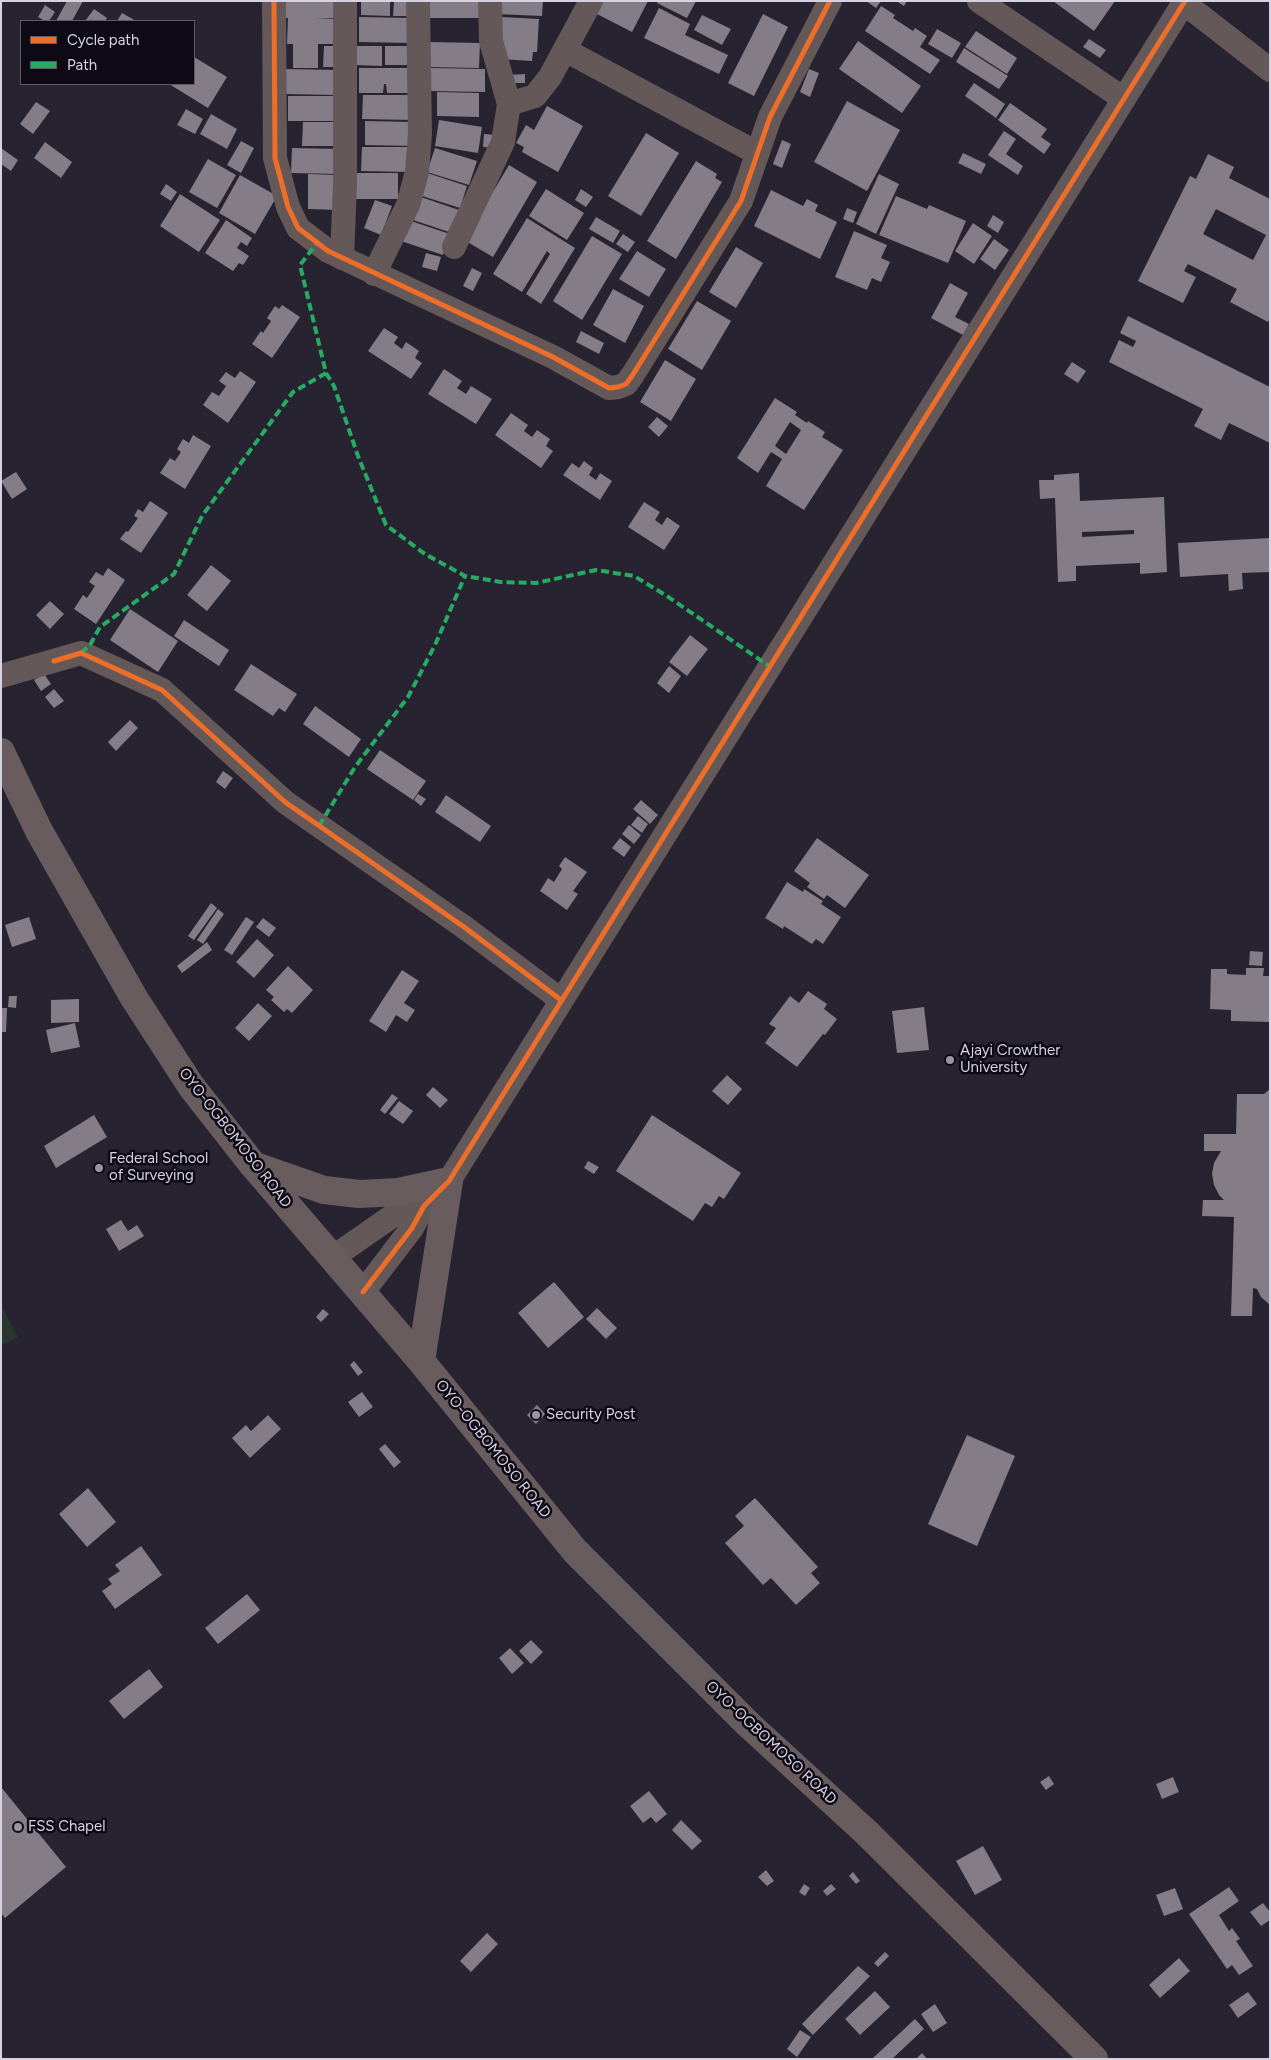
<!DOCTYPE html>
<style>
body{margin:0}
#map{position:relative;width:1271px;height:2060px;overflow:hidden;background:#282330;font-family:Figtree,sans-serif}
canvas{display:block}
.frame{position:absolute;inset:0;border:2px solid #d7d2e2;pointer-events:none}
.legend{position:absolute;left:20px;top:20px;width:175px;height:65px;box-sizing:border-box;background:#0e0a15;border:1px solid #5e5a67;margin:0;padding:6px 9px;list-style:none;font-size:15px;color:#d7d2e2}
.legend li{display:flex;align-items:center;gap:10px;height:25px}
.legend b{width:25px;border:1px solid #5e5a67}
</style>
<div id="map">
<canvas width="1271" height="2060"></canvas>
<div class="frame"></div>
<ul class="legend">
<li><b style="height:6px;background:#ee6e29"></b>Cycle path</li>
<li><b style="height:6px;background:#26ab63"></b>Path</li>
</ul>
</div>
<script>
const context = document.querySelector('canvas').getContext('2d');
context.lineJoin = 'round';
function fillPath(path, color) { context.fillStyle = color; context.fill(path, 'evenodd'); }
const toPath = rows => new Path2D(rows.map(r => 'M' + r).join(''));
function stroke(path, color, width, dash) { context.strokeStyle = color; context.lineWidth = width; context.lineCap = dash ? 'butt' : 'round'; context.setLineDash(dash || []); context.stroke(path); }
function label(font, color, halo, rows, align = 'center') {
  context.font = font + ' Figtree,sans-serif'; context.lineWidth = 5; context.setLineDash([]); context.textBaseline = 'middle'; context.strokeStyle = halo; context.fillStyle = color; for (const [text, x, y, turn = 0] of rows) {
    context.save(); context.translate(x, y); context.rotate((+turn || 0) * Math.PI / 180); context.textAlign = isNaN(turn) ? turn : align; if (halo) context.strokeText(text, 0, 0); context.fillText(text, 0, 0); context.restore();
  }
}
fillPath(toPath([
 [1,1305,18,1337,1,1346]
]), '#29362f');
fillPath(toPath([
 [67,1,83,1,72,21,56,21],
 [284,1,336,1,336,18,316,18,338,19,337,44,318,44,318,68,293,68,293,44,287,44,288,18,284,18],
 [361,1,390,1,390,16,361,15],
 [394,1,411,1,411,16,393,16],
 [430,1,479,1,479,18,430,18],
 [497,1,543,1,542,16,496,14],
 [603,1,648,1,632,32,597,14],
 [658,1,696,1,687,18,657,3],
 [866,1,881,1,876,8],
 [896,1,907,1,904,6],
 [1053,1,1115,1,1094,31],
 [45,5,55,12,49,21,45,21,38,17],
 [881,6,895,15,893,18,913,31,915,28,927,36,920,47,940,60,930,74,865,31],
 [659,8,690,24,685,35,728,55,719,74,644,38],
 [94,9,107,18,105,21,85,21],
 [122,13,136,21,117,21],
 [763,14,788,27,754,96,728,83],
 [702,15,731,29,722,45,694,30],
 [359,17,411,18,411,43,359,42],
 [502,17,539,19,537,52,533,52,532,61,500,59],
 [937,29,961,43,952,58,928,44],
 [976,31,1017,58,1007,74,965,47],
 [1089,39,1106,50,1100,58,1083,47],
 [858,41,921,86,902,113,839,69],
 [428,42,480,43,479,68,428,67],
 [324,46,339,46,339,67,323,67],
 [355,46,382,46,382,66,355,65],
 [385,46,411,46,410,65,385,65],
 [964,48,1008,76,999,89,956,62],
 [194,57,227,77,208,108,169,84,194,84],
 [359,68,411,68,411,93,387,93,386,84,384,84,383,93,359,93],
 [431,68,485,69,485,92,430,91],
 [285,69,339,70,338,95,285,94],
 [809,69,819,73,810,97,800,92],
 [525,74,525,83,510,83,509,75],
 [974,83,1005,104,996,118,965,96],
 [437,92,479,93,479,117,437,116],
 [363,95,412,95,412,120,362,119],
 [288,96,340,96,340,121,288,121],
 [847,101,900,130,867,191,814,162],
 [36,102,50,111,33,134,20,124],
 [1010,103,1047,129,1041,137,1051,144,1044,154,998,120],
 [547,106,583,126,558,172,522,152,524,147,516,143,526,125,534,130],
 [186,109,203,119,195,134,177,125],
 [211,114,237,129,227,149,200,134],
 [439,120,482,127,478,153,435,146],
 [365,121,413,122,413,146,365,145],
 [303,122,341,122,340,146,302,146],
 [1004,131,1016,139,1006,154,1023,166,1018,175,988,155],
 [646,133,679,153,641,216,608,196],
 [484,134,495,135,494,148,483,147],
 [782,140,791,144,782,168,773,164],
 [241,141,254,148,241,173,227,165],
 [45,142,72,162,61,178,34,158],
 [362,147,408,147,408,172,361,171],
 [1,148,18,160,11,171,1,164],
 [292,148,341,149,341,174,291,173],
 [435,148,477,161,469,185,427,172],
 [963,153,986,164,981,174,958,163],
 [1208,154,1234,167,1229,178,1270,199,1270,318,1268,322,1230,302,1237,289,1188,264,1184,271,1196,277,1183,303,1138,281,1190,176,1196,179],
 [1216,209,1266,235,1253,260,1203,234],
 [208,159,236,175,217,208,189,192],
 [696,161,717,174,715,178,722,182,676,259,647,241],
 [509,165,537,182,493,257,464,240],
 [424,172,467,186,460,208,416,194],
 [353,173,398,173,398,199,353,199],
 [308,174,340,175,339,210,308,209],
 [879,174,899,184,876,234,856,224],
 [240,175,277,196,255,234,219,213],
 [166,184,177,192,171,201,160,194],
 [546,189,584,213,567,240,529,216],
 [581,189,593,197,586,207,575,200],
 [771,190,803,206,807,199,818,205,815,211,837,222,820,259,754,226],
 [180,194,220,220,199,252,160,226],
 [415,195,459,210,452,233,407,218],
 [896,196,927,209,929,205,966,221,948,263,879,235],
 [375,200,392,206,381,235,364,228],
 [847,208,857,212,853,223,843,219],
 [993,215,1004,222,998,233,987,226],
 [596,217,620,231,613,243,589,229],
 [527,218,575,248,541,304,526,294,550,254,547,251,522,292,493,274],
 [405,219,450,234,443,255,398,240],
 [226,220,252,238,247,246,241,242,237,248,249,256,243,265,239,263,233,271,205,253],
 [973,223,992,236,974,264,955,251],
 [854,231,887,245,881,258,890,262,881,282,872,278,867,290,835,277],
 [623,234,635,242,628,252,616,244],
 [592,236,622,254,582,320,553,301],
 [994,239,1009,250,995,270,980,259],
 [736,247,763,263,736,308,709,292],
 [637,251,666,269,649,297,619,279],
 [426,253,441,257,437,271,422,267],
 [472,268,482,273,473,291,463,286],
 [950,283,968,293,955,317,969,324,963,335,931,318],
 [613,289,644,306,625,343,593,325],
 [697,301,731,321,702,370,668,349],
 [282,305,300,317,272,358,252,344,261,331,263,333,271,321,267,318,275,306,279,309],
 [1128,316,1270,387,1270,443,1229,423,1221,440,1194,426,1203,409,1109,362,1119,340,1133,347,1136,341,1120,333],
 [384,328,398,337,394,343,402,349,406,342,419,351,415,358,422,363,411,379,368,351],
 [581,331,604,343,599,354,576,342],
 [665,360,696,379,671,421,640,402],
 [1072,362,1086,371,1078,383,1064,374],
 [444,369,462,381,457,388,466,394,471,386,492,399,476,424,428,394],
 [240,371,256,382,228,423,203,405,212,392,219,396,226,386,219,381,226,372,235,378],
 [775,398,797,412,795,415,807,423,808,421,825,432,822,437,843,450,804,510,766,486,782,459,771,452,758,473,737,458],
 [790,422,801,430,786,454,775,446],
 [511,413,528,425,524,431,532,437,537,430,550,439,546,446,553,451,541,468,495,435],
 [657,417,668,426,659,437,648,427],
 [193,435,211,446,185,489,160,473,170,458,175,461,181,452,177,449,183,439,189,443],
 [584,461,593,468,589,475,596,480,600,473,612,481,600,500,563,475,572,463,579,468],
 [16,472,27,489,12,499,1,481],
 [1079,473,1080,501,1164,497,1167,572,1140,574,1140,563,1076,566,1076,581,1058,582,1055,498,1040,499,1039,480,1054,480,1054,475],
 [1134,530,1134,534,1082,537,1082,532],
 [150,501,168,513,141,553,120,539,126,531,128,532,138,518,134,516,138,509,143,512],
 [644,502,660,512,655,520,662,525,667,517,680,526,664,550,628,527],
 [1270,538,1270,572,1242,573,1243,589,1229,591,1228,574,1180,577,1178,543],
 [211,565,231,581,207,611,187,595],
 [108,568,125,580,96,624,74,609,83,595,87,598,95,586,89,582,96,572,103,576],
 [50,601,64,614,50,629,36,615],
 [130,609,178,641,158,672,110,640],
 [184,620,229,650,219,666,174,636],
 [690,635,708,649,687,676,669,662],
 [251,664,297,694,285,712,279,708,273,716,234,690],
 [669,666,681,676,669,693,657,683],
 [44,674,51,684,41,691,34,680],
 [54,689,64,701,54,708,45,697],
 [315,706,361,739,349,757,303,724],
 [130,720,138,728,116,751,108,742],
 [380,750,426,781,413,800,367,769],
 [223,771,233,778,225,789,216,782],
 [418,794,426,799,421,806,414,800],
 [446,795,491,826,480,842,435,812],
 [641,800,658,815,650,824,633,809],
 [638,816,648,824,642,833,631,825],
 [629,825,641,835,634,844,622,834],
 [620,838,631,847,624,857,612,848],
 [817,838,869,875,845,908,827,895,824,899,807,887,810,883,794,871],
 [565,857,587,872,573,891,578,894,567,910,540,891,548,878,554,882,562,869,559,866],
 [787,882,803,892,804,889,823,901,821,904,841,917,823,944,816,939,812,944,784,926,783,929,765,918],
 [211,903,217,908,194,940,188,936],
 [218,909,224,914,203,944,197,940],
 [29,917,36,939,12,947,5,925],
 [246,917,254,922,232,955,224,950],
 [263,918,276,928,269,937,256,927],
 [257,939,274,955,254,978,236,962],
 [207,942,212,950,182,973,177,966],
 [1250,951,1263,952,1262,966,1249,965],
 [288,966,313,990,292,1013,287,1009,284,1012,271,1000,274,997,266,990],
 [1246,968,1264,968,1263,976,1270,976,1270,1022,1231,1021,1231,1010,1210,1009,1211,969,1227,969,1227,974,1246,975],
 [402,970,419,981,404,1003,415,1010,407,1022,396,1015,386,1032,369,1021],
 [808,991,827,1004,824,1009,837,1019,825,1035,823,1034,797,1067,765,1043,776,1028,769,1024,790,996,799,1003],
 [9,996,17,996,16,1008,8,1007],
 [79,999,79,1022,51,1023,51,1000],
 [258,1003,272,1016,249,1041,235,1028],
 [924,1007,929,1050,897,1053,892,1011],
 [1,1008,7,1008,6,1032,1,1032],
 [75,1023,80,1047,51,1053,46,1030],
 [727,1075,742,1089,728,1105,712,1091],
 [433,1087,448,1100,440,1108,426,1095],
 [1270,1089,1270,1305,1261,1297,1257,1289,1253,1288,1252,1316,1231,1316,1234,1217,1202,1216,1203,1200,1224,1200,1219,1195,1214,1185,1212,1174,1214,1163,1221,1151,1204,1151,1204,1134,1236,1134,1237,1094,1264,1094],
 [392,1094,398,1098,385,1114,380,1110],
 [399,1101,413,1111,403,1124,389,1114],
 [94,1115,107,1137,56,1168,44,1146],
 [652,1115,741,1173,724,1199,719,1196,712,1207,705,1203,693,1221,616,1171],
 [588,1161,599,1167,594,1174,584,1168],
 [121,1220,128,1231,137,1225,144,1236,119,1251,106,1229],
 [554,1282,584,1317,548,1348,518,1313],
 [597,1308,617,1328,606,1339,586,1319],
 [323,1309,329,1314,321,1322,316,1317],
 [354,1361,363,1372,358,1376,350,1365],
 [362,1392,373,1407,359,1417,348,1402],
 [537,1405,545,1414,536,1424,527,1415],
 [268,1415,281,1429,250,1458,232,1438,246,1425,251,1431],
 [967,1435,1015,1456,977,1546,928,1524],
 [385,1444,401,1462,394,1468,379,1449],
 [88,1488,116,1522,87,1547,59,1514],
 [755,1498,818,1567,811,1573,820,1583,796,1605,771,1578,763,1585,725,1543,744,1526,735,1516],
 [141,1546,162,1575,115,1609,102,1591,112,1584,108,1579,120,1571,115,1565],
 [247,1594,260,1610,218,1644,205,1628],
 [531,1640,543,1652,531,1664,519,1651],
 [510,1648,524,1663,512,1674,499,1658],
 [149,1669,163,1687,124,1719,109,1701],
 [1049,1776,1054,1784,1046,1790,1040,1782],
 [1173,1777,1179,1792,1162,1799,1156,1784],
 [1,1787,66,1867,5,1918,1,1913],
 [649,1791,667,1814,656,1823,651,1817,643,1823,630,1806],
 [681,1820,702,1841,692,1850,672,1830],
 [983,1846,1002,1880,975,1895,956,1861],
 [766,1870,774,1881,767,1886,758,1877],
 [853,1872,860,1881,856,1884,849,1876],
 [804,1884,810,1888,805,1896,799,1892],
 [831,1884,836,1889,827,1896,823,1891],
 [1229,1887,1239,1901,1219,1915,1229,1931,1232,1928,1240,1939,1236,1941,1253,1966,1239,1975,1232,1965,1227,1969,1189,1914],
 [1175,1888,1183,1909,1164,1916,1156,1895],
 [1263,1903,1270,1912,1270,1920,1261,1926,1250,1912],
 [487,1933,498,1944,471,1972,460,1961],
 [885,1952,889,1956,878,1967,874,1963],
 [1179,1958,1190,1971,1160,1998,1149,1985],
 [858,1966,870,1976,813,2035,802,2024],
 [875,1991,890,2007,860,2035,845,2019],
 [1248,1992,1257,2004,1238,2018,1229,2005],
 [935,2004,947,2023,933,2032,921,2014],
 [915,2019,924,2029,892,2059,874,2059,873,2058],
 [800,2030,811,2037,797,2057,787,2049],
 [922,2053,927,2059,916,2059]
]), '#847d87');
stroke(toPath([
 [274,1,275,158,288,207,298,228,328,251,553,357,609,388,618,387,626,384,632,376,741,201,770,117,830,1],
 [979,1,1124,99],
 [1184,3,1270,70],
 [565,50,757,153],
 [509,104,535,96,550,77,591,1],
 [454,247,503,142,509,104,491,41,490,1],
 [342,258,345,184,345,1],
 [374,274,408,205,417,172,420,134,418,1],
 [1,676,81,653,162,690,285,802,464,927,561,1000],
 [332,1258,398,1212,424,1206],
 [363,1292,412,1228,424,1206,449,1181,1185,1]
]), '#645958', 24);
stroke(toPath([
 [1,752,39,831,134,998,191,1086,253,1165,421,1361,575,1551,748,1724,867,1833,1094,2059],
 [255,1166,324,1190,359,1194,398,1192,449,1181,421,1361]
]), '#685c5e', 28);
stroke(toPath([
 [326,373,334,386,358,456,386,525,425,554,465,576,501,582,536,583,596,570,634,576,667,596,769,666],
 [81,653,90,645,100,627,174,574,202,516,293,392,326,373,300,265,317,243],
 [319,826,355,767,408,697,435,645,465,576]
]), '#26ab63', 4, [8, 4]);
stroke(toPath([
 [274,1,275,158,288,207,298,228,328,251,553,357,609,388,618,387,626,384,632,376,741,201,770,117,830,1],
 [54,661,81,653,162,690,285,802,464,927,561,1000],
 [363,1292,412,1228,424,1206,449,1181,1185,1]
]), '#ee6e29', 5);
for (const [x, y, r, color] of [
 [950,1060,5,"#9a95a4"],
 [99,1168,5,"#9a95a4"],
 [536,1415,5,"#9a95a4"],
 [18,1827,5,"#9a95a4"]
]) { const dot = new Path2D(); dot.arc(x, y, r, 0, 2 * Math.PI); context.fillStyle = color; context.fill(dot); stroke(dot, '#0e0a15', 2); }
label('15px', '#d7d2e2', '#0e0a15', [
 ["Ajayi Crowther",960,1051],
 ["University",960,1068],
 ["Federal School",109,1159],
 ["of Surveying",109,1176],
 ["Security Post",546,1415],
 ["FSS Chapel",28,1827]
], 'left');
label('15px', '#d7d2e2', '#0e0a15', [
 ["OYO-OGBOMOSO ROAD",235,1138,52],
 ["OYO-OGBOMOSO ROAD",493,1449,51],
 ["OYO-OGBOMOSO ROAD",771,1743,43]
]);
</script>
